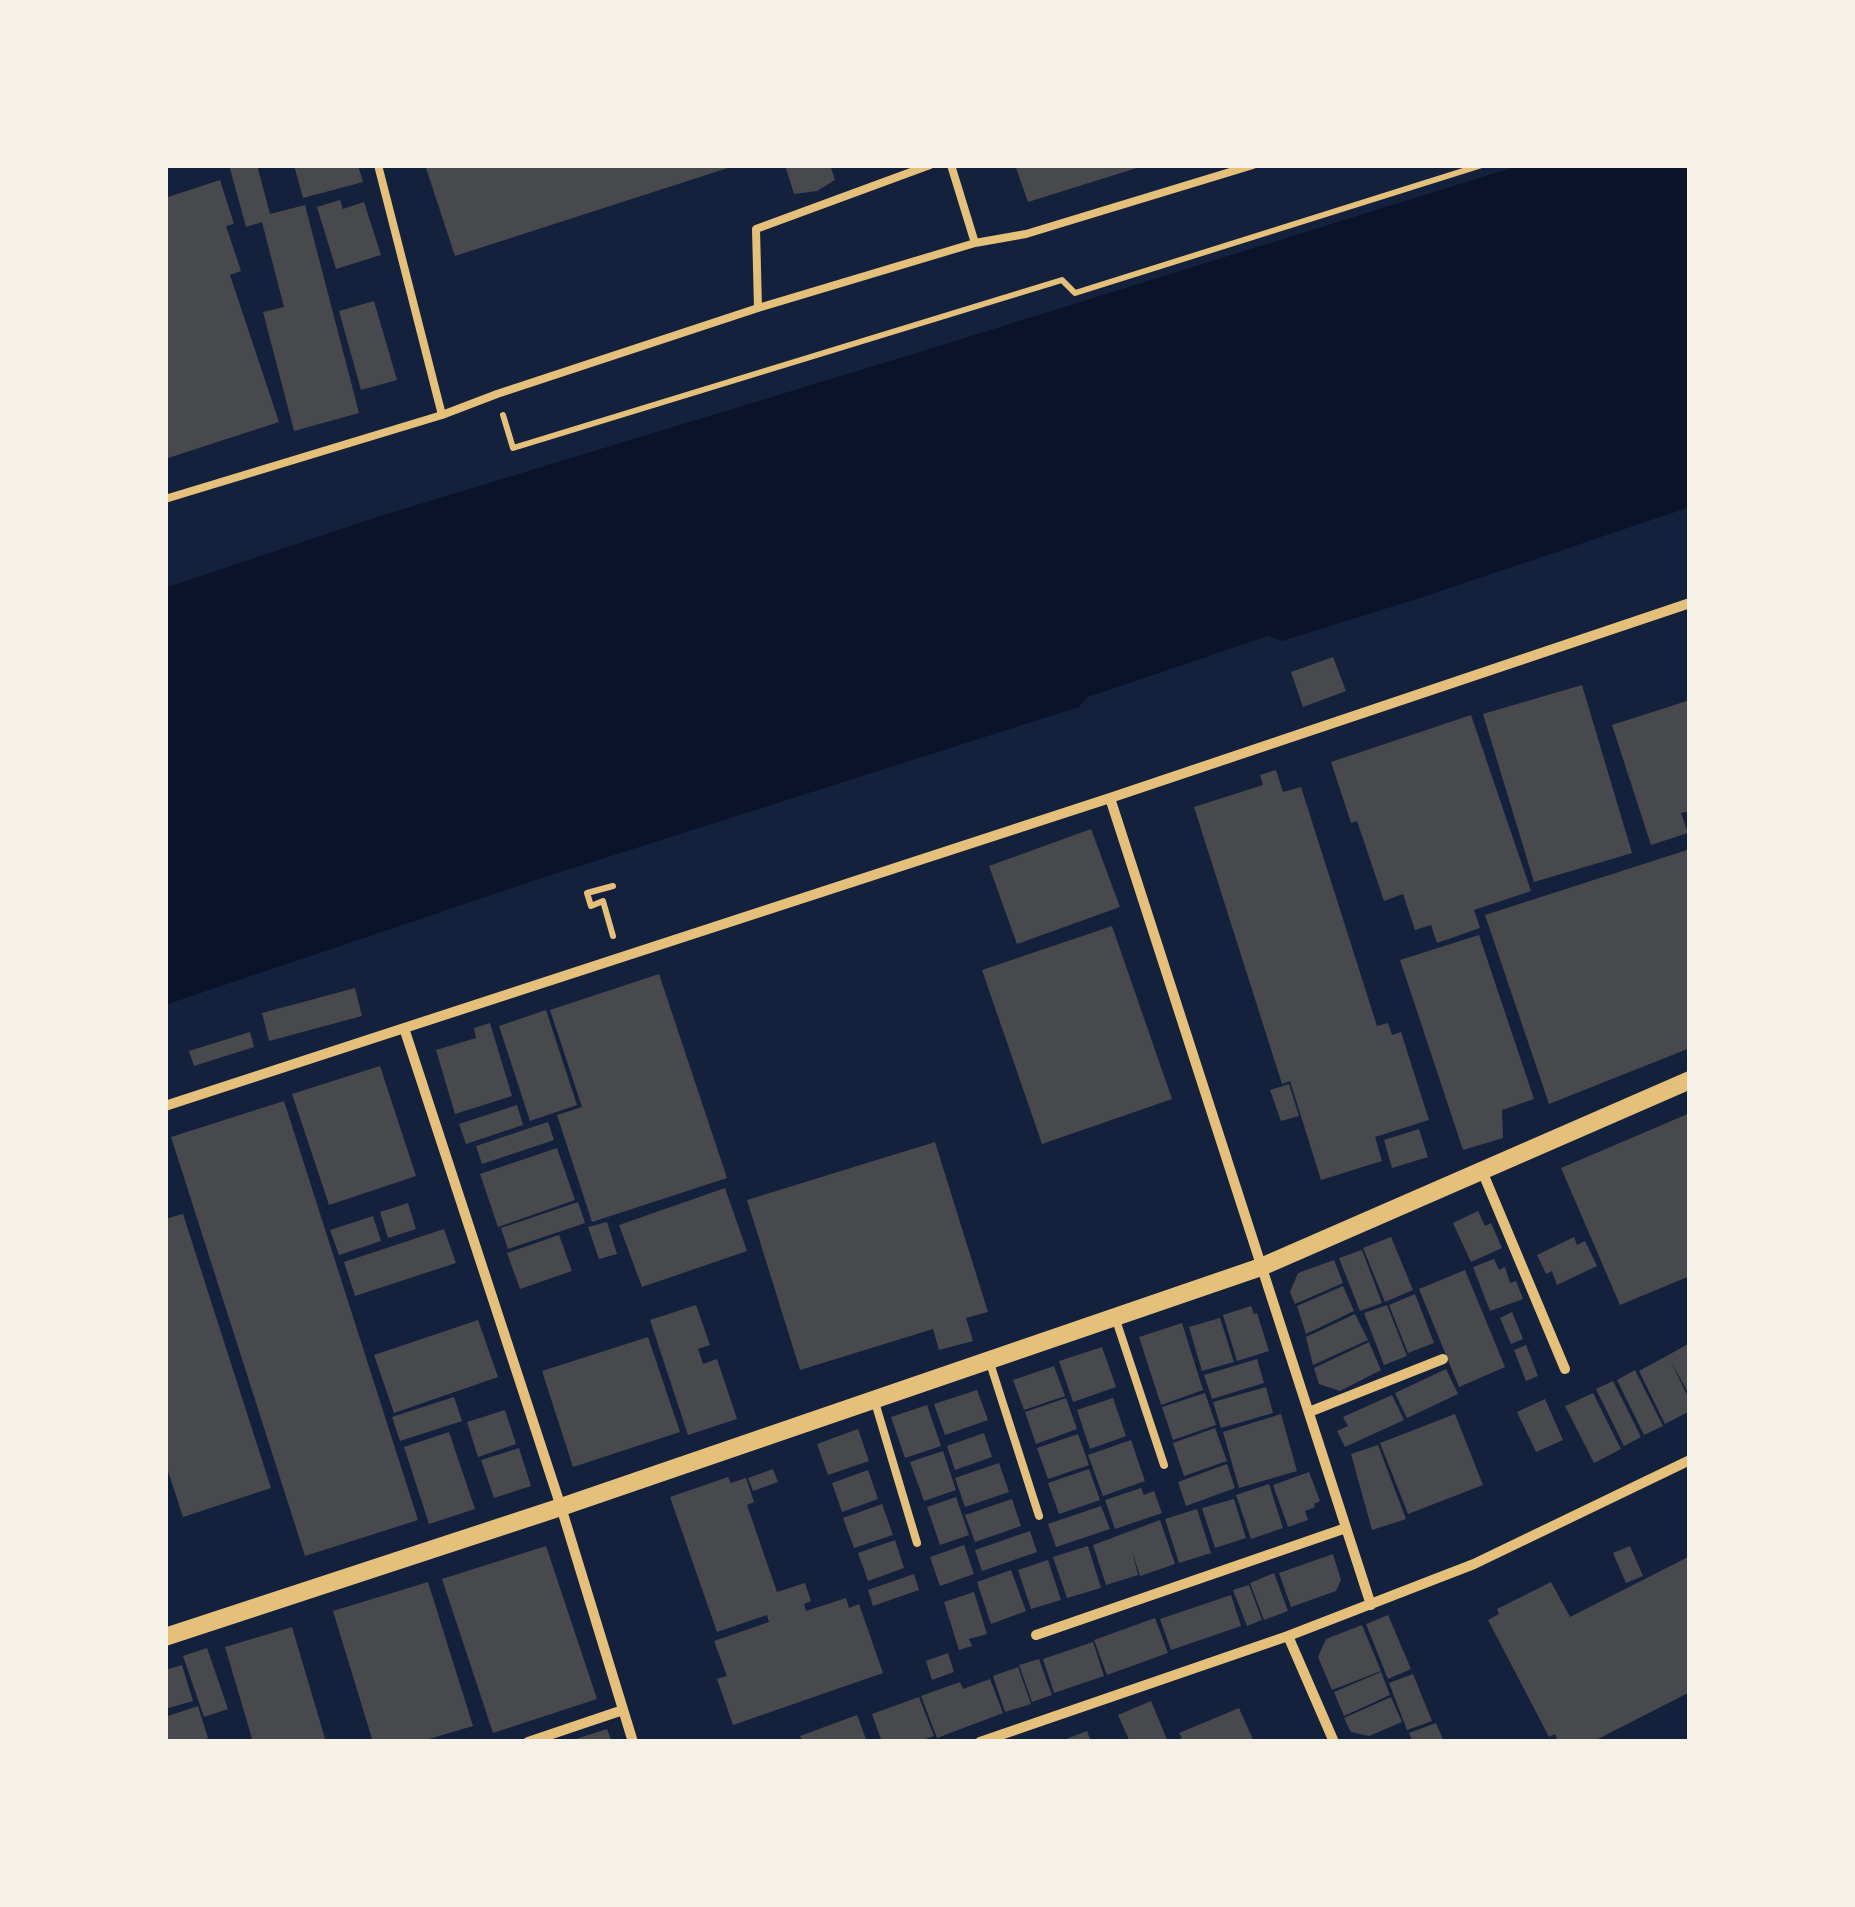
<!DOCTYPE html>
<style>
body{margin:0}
#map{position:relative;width:1855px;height:1907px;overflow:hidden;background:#14213d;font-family:"Space Grotesk",sans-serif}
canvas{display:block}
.frame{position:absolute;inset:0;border:168px solid #f6f1e7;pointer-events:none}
</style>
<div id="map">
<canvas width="1855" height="1907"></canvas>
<div class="frame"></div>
</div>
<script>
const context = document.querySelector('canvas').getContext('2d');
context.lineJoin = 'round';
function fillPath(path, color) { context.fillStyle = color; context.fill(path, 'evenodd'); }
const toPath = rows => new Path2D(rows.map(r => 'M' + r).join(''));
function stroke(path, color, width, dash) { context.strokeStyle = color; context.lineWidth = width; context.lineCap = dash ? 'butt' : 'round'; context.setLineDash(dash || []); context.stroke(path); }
fillPath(toPath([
 [1521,165,1690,165,1690,507,1420,598,1282,641,1268,636,1088,697,1079,707,542,878,165,1005,165,588,377,517,913,354]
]), '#0b132b');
fillPath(toPath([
 [229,165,257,165,270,214,305,205,359,413,294,431,263,312,284,307,262,222,246,227],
 [294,165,358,165,363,182,303,198],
 [425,165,734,165,734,166,455,256],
 [785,165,830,165,835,180,817,191,794,194],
 [1015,165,1143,165,1143,166,1028,202],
 [220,180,234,224,226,226,241,271,230,275,279,422,165,459,165,198],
 [340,200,343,209,364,202,381,255,336,269,317,207],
 [374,301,397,380,361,390,339,311],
 [1333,657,1346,691,1303,707,1291,672],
 [1582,685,1632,853,1534,882,1483,714],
 [1690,700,1690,811,1681,813,1688,833,1651,845,1612,725],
 [1471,715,1531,891,1474,910,1480,928,1437,943,1431,925,1415,930,1403,894,1384,901,1357,821,1351,823,1331,762],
 [1276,770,1283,792,1301,787,1377,1026,1388,1023,1392,1035,1401,1032,1429,1120,1375,1137,1382,1161,1321,1180,1290,1081,1282,1084,1194,807,1263,785,1260,775],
 [1091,829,1120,907,1017,944,989,866],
 [1687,850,1690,858,1690,1048,1549,1104,1485,915],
 [1112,926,1172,1099,1042,1144,982,970],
 [1479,935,1534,1099,1502,1110,1503,1138,1463,1150,1400,960],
 [659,974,727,1178,592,1222,557,1115,582,1107,550,1010],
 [355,988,362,1016,269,1041,262,1013],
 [546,1010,577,1105,530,1121,499,1026],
 [490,1023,512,1096,455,1114,436,1050,476,1038,474,1028],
 [250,1032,254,1047,194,1066,189,1051],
 [380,1066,416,1176,329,1205,292,1094],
 [1289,1084,1299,1116,1281,1121,1270,1090],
 [284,1101,418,1520,305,1556,171,1137],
 [517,1105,523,1125,466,1144,459,1124],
 [1690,1113,1690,1276,1620,1305,1561,1168],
 [548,1122,554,1140,482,1164,476,1146],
 [1419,1129,1428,1157,1392,1168,1384,1140],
 [935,1142,988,1312,966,1318,973,1341,939,1350,933,1329,800,1370,747,1200],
 [557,1148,575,1200,498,1227,480,1174],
 [725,1188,747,1251,642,1287,619,1225],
 [578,1202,585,1223,508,1249,501,1228],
 [408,1203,416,1229,388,1238,380,1212],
 [1478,1211,1485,1226,1491,1223,1502,1248,1471,1262,1453,1223],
 [183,1214,271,1488,183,1517,165,1462,165,1219],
 [373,1216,381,1241,339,1255,330,1230],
 [607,1222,617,1254,599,1259,588,1227],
 [444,1229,456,1263,355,1296,344,1262],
 [559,1235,572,1271,520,1289,507,1253],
 [1391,1237,1413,1290,1385,1302,1363,1248],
 [1574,1237,1577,1245,1585,1241,1597,1266,1557,1285,1552,1271,1546,1274,1537,1255],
 [1362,1250,1382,1303,1360,1311,1339,1258],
 [1494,1259,1499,1270,1505,1267,1510,1283,1516,1281,1523,1299,1490,1311,1473,1267],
 [1334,1260,1343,1283,1295,1304,1290,1292,1298,1273],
 [1465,1270,1505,1367,1459,1387,1419,1289],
 [1343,1286,1354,1311,1306,1334,1297,1306],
 [1415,1294,1434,1343,1408,1353,1389,1305],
 [696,1305,710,1345,698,1349,703,1364,717,1359,737,1419,688,1435,650,1320],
 [1387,1305,1407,1356,1384,1365,1364,1313],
 [1251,1306,1254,1314,1257,1313,1269,1351,1237,1361,1223,1315],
 [1512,1312,1523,1339,1511,1344,1500,1318],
 [1355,1314,1368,1340,1313,1365,1306,1337],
 [1220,1318,1234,1362,1202,1371,1189,1327],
 [478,1320,498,1377,394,1413,374,1355],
 [1182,1323,1203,1390,1161,1405,1139,1337],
 [648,1337,680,1432,573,1467,542,1371],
 [1369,1342,1381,1370,1340,1391,1319,1384,1314,1368],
 [1690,1343,1690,1396,1670,1360,1690,1401,1690,1411,1665,1424,1639,1371],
 [1526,1345,1538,1376,1526,1381,1514,1350],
 [1102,1347,1116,1387,1073,1402,1059,1361],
 [1257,1359,1264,1383,1212,1399,1204,1375],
 [1054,1366,1065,1396,1024,1410,1013,1380],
 [1446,1369,1458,1394,1407,1418,1395,1393],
 [1635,1370,1663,1426,1644,1435,1617,1380],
 [1613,1381,1641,1437,1624,1446,1596,1389],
 [1266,1387,1273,1413,1221,1428,1213,1402],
 [977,1390,988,1420,945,1435,934,1404],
 [1205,1393,1216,1425,1173,1440,1162,1407],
 [1593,1393,1621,1449,1594,1463,1565,1406],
 [1392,1395,1404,1420,1345,1447,1337,1431,1348,1426,1343,1417],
 [454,1397,462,1421,400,1441,392,1417],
 [1066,1398,1077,1429,1036,1444,1025,1412],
 [1113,1398,1126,1436,1090,1449,1077,1410],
 [1545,1399,1563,1440,1536,1452,1517,1412],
 [927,1405,941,1446,905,1458,891,1417],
 [505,1410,516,1444,478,1457,467,1422],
 [1281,1414,1297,1471,1239,1488,1223,1432],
 [1455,1414,1483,1485,1408,1514,1380,1443],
 [1215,1428,1227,1461,1184,1476,1173,1443],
 [858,1429,869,1461,828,1475,817,1444],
 [449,1432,475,1509,429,1524,404,1447],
 [984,1433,992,1457,955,1470,947,1446],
 [1078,1434,1089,1465,1048,1479,1037,1448],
 [1131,1440,1145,1481,1103,1496,1088,1455],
 [1378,1445,1406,1519,1372,1530,1351,1454],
 [519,1448,531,1486,494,1498,481,1460],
 [943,1451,956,1490,924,1501,910,1462],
 [999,1463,1009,1492,965,1507,955,1478],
 [1227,1464,1235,1488,1186,1506,1178,1482],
 [773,1469,778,1482,753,1491,748,1478],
 [1089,1469,1100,1500,1059,1514,1048,1483],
 [868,1470,878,1499,842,1512,832,1483],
 [1309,1472,1320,1501,1314,1504,1315,1507,1305,1511,1308,1520,1288,1527,1273,1485],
 [728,1477,731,1483,746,1478,754,1502,747,1505,777,1592,805,1583,811,1601,804,1604,806,1611,846,1598,849,1608,859,1604,883,1673,733,1725,717,1679,727,1676,714,1641,769,1622,767,1615,717,1632,670,1497],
 [1269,1484,1283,1528,1251,1539,1236,1495],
 [1141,1488,1144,1495,1154,1491,1162,1513,1115,1529,1105,1500],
 [956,1497,969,1535,940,1545,927,1507],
 [1012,1499,1021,1526,975,1542,965,1515],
 [1234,1499,1246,1538,1215,1548,1202,1508],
 [882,1504,893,1535,854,1548,843,1518],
 [1101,1506,1110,1529,1056,1547,1048,1524],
 [1197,1509,1211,1553,1179,1563,1165,1519],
 [1160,1520,1175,1564,1140,1576,1132,1551,1138,1575,1106,1585,1093,1545],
 [1030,1531,1037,1552,982,1571,975,1550],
 [895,1540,904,1568,868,1581,858,1553],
 [964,1545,974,1574,940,1586,930,1557],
 [546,1546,597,1699,493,1733,442,1579],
 [1088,1546,1101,1588,1067,1598,1053,1557],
 [1630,1546,1643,1576,1626,1583,1613,1553],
 [1333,1554,1341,1580,1336,1591,1291,1607,1279,1573],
 [1690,1556,1690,1692,1592,1742,1566,1742,1565,1740,1558,1742,1555,1734,1549,1737,1488,1620,1499,1614,1497,1609,1551,1582,1570,1617],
 [1048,1560,1061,1600,1031,1609,1018,1570],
 [1011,1570,1026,1611,991,1624,977,1582],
 [1274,1573,1288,1611,1264,1620,1250,1583],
 [914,1574,919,1590,873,1606,868,1590],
 [428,1582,473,1726,419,1742,373,1742,333,1611],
 [1249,1585,1262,1620,1247,1626,1233,1590],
 [974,1592,987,1634,969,1639,972,1646,959,1650,944,1602],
 [1231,1595,1241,1626,1171,1650,1160,1619],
 [1388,1615,1411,1669,1388,1679,1366,1624],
 [1155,1618,1168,1653,1107,1675,1094,1640],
 [1362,1625,1381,1671,1332,1690,1318,1657,1326,1639],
 [292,1627,326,1742,253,1742,225,1647],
 [1093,1642,1104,1676,1054,1693,1043,1659],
 [207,1648,228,1709,204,1717,183,1656],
 [948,1653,954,1672,932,1680,926,1661],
 [1039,1659,1052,1695,1032,1702,1019,1665],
 [182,1665,193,1701,165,1709,165,1670],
 [1018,1667,1031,1704,1005,1712,993,1676],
 [1381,1672,1390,1695,1344,1716,1334,1692],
 [1413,1674,1432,1721,1407,1730,1389,1683],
 [990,1679,1003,1713,937,1738,921,1696,960,1682,963,1689],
 [919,1697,934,1736,917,1742,882,1742,872,1714],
 [1391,1697,1402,1722,1369,1736,1351,1732,1344,1718],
 [1151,1701,1168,1742,1130,1742,1118,1715],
 [198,1706,208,1738,197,1742,165,1742,165,1717],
 [1239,1708,1254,1742,1172,1742,1182,1738,1179,1733],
 [857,1715,867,1742,803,1742,800,1736],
 [1436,1723,1444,1742,1413,1742,1409,1733],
 [607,1729,612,1742,570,1742,570,1741],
 [1087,1731,1091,1742,1058,1742]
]), '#48494c');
stroke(toPath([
 [503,415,513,448,1062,280,1075,293,1482,165],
 [613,936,603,901,591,906,587,893,613,886]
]), '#e5c07b', 6);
stroke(toPath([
 [378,165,442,415],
 [951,165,975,243],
 [758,308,756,229,930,165],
 [165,499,442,415,497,394,758,308,975,243,1026,234,1253,165],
 [1115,1317,1164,1465],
 [989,1360,1039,1516],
 [874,1399,917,1543]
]), '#e5c07b', 8);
stroke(toPath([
 [1110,798,1371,1605],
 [404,1028,561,1507,633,1742],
 [165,1106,1110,798,1690,603],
 [1482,1171,1565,1369],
 [1309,1412,1443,1359],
 [1036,1635,1346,1528],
 [1288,1636,1334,1742],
 [528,1742,623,1710],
 [980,1742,1288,1636,1474,1564,1690,1460]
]), '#e5c07b', 10);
stroke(toPath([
 [165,1637,561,1507,1261,1267,1690,1080]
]), '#e5c07b', 18);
</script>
